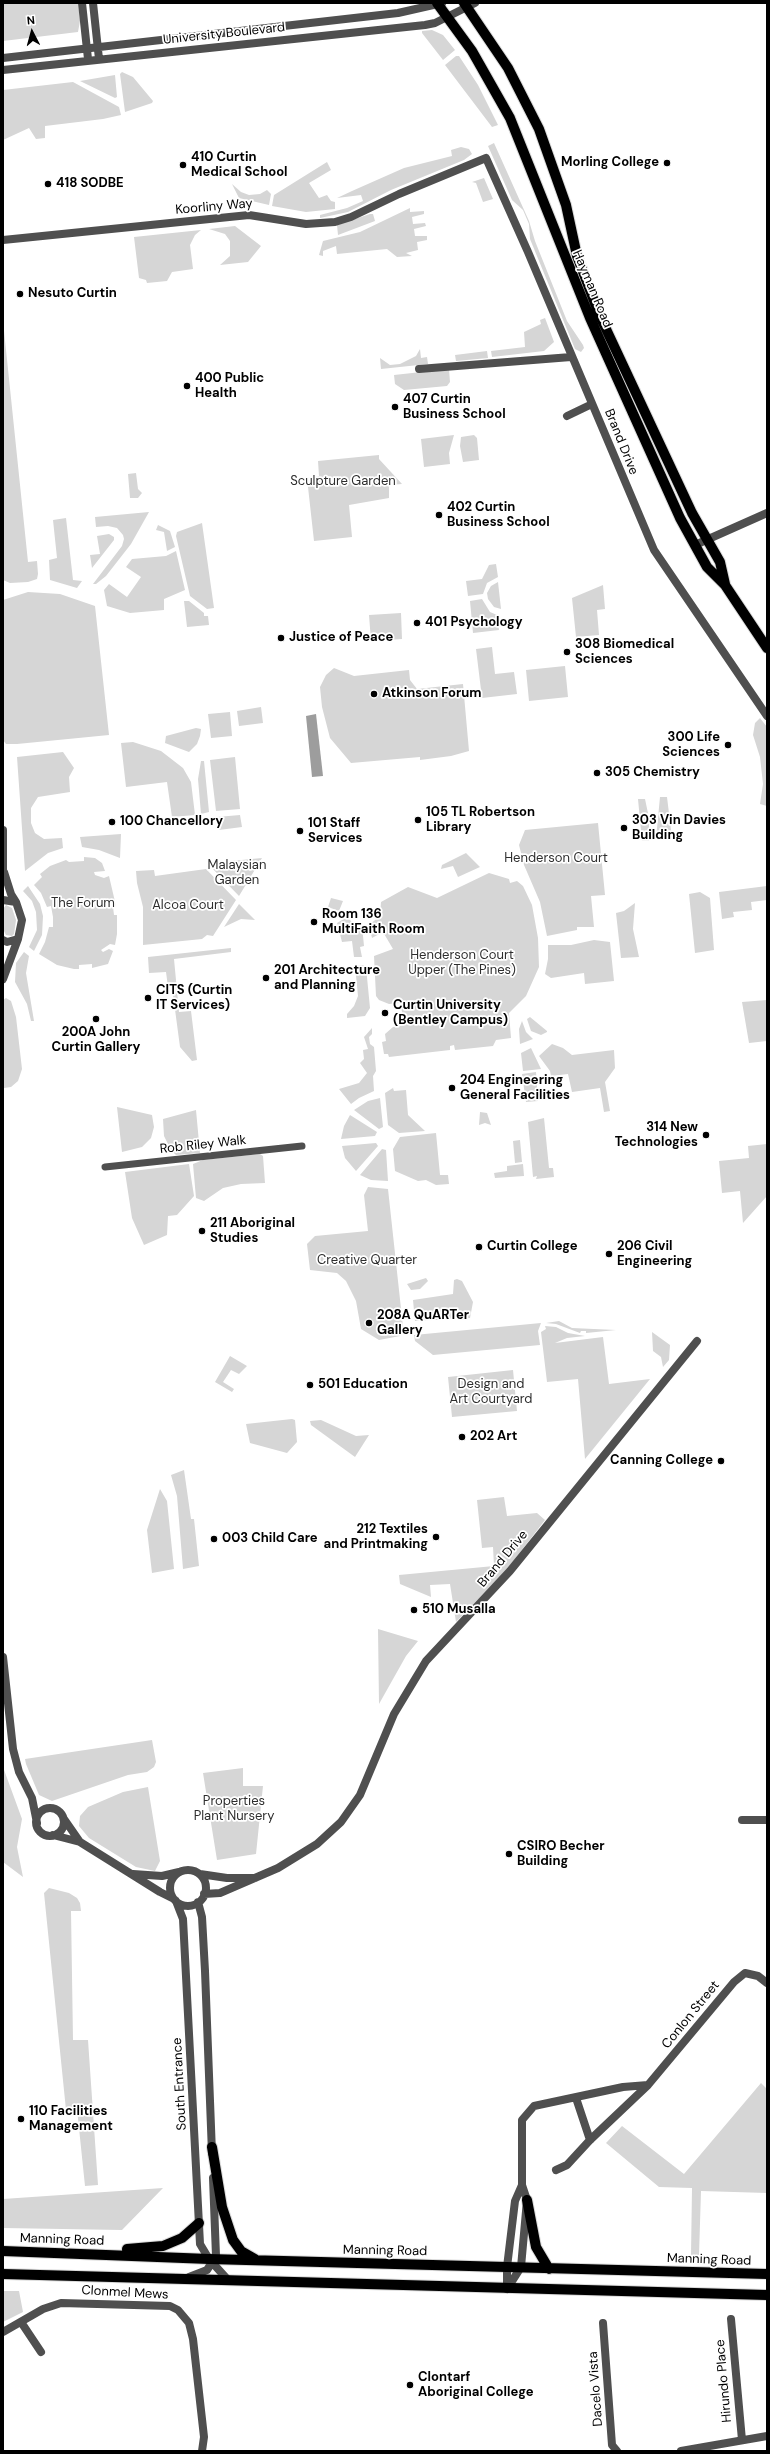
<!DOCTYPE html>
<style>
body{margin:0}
#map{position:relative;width:770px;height:2454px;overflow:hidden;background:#fff;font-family:"DM Sans",sans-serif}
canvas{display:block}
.frame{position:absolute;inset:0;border:4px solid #000;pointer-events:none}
.north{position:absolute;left:12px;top:12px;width:40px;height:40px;-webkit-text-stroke:3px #fff;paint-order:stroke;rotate:354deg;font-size:11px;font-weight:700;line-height:16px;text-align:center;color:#000}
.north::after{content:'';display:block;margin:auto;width:14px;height:18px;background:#000;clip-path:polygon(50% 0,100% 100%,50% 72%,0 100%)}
</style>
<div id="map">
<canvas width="770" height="2454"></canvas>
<div class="frame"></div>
<div class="north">N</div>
</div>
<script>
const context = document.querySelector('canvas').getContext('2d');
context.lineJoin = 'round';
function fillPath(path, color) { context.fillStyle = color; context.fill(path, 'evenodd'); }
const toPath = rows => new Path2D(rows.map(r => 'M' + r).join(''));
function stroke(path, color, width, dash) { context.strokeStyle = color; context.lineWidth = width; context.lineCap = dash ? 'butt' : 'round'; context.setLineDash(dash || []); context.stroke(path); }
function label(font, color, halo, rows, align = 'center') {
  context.font = font + ' "DM Sans",sans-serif'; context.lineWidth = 3.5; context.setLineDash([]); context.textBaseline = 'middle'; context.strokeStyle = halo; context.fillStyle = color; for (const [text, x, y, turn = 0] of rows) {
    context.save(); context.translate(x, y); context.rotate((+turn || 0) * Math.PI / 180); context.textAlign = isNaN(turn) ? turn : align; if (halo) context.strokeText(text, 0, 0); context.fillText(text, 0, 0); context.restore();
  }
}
fillPath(toPath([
 [3,3,78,3,80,21,78,32,3,41],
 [432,30,443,35,455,50,443,60,422,33,422,31],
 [456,56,459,56,478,85,498,125,492,127,445,65],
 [122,72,133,77,153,101,152,103,125,112,120,74],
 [115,75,117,97,115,98,80,81],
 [73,82,119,107,121,115,103,119,45,126,45,138,36,139,29,128,3,140,3,90],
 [494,143,529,221,535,241,567,321,583,345,584,348,581,352,575,349,530,239,529,224,523,210,512,200,488,146],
 [461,147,469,149,472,154,464,160,391,190,348,212,320,218,320,215,347,208,363,201,361,195,337,198,352,191,404,168,452,156,451,150],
 [327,162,331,170,309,183,319,198,327,195,331,201,335,202,335,209,306,212,272,206,274,195],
 [484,178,493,199,483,202,476,183,472,182],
 [232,184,241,192,249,195,260,194,267,190,271,194,269,205,239,198],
 [410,208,410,212,424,211,424,214,412,217,413,224,425,223,426,226,414,229,415,236,427,236,427,240,417,242,418,250,406,253,412,256,397,257,387,249,337,254,336,246,323,251,323,256,319,255,323,241,360,232],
 [370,214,373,214,375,221,338,235,337,225],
 [235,226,261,246,248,262,220,265,230,256,230,241,225,234,209,229],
 [201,230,195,235,190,245,193,269,172,272,167,281,147,283,146,280,139,278,134,237],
 [545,318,554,342,544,351,492,357,491,351,525,347,524,332,541,324,540,320],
 [3,321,28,562,37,561,38,574,37,579,28,582,10,583,3,580],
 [420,349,421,358,427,357,428,364,381,369,380,358,390,365,400,364,416,356],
 [487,351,488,358,456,361,455,355],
 [449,369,450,382,447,386,404,390,395,384,394,375],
 [454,435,449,453,450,464,424,467,421,439],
 [474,435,477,438,479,460,463,462,460,446,461,437],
 [379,455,379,459,402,484,389,485,389,498,349,505,352,537,314,541,307,478,319,476,318,461],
 [136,473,138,489,142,493,138,498,130,498,128,474],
 [149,512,131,544,106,576,96,584,93,584,122,546,124,539,123,535,117,528,108,526,96,527,95,517],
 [66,518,73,580,82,581,77,588,50,580,49,560,57,558,53,520],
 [202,523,214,608,207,609,190,596,176,536,177,532],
 [158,525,170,531,175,547,167,551,164,532,156,530],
 [109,534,114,537,114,540,92,568,90,555,100,554,97,536],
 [176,551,185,590,164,599,164,610,130,613,107,606,104,590,109,584,127,597,141,577,126,567,132,559,166,556],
 [496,564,498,577,487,583,483,594,468,596,466,581,482,579,489,565],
 [498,582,501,609,494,607,488,599,487,593,491,586],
 [603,585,605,609,597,610,599,635,576,637,572,598],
 [28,592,60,594,95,606,109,735,17,744,6,744,3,740,3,600],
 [482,599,490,612,497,615,499,630,473,633,470,601],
 [184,601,189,601,204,613,204,616,208,616,209,625,187,627],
 [401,613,402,639,371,641,369,615],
 [492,647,495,674,514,672,517,694,482,698,476,649],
 [565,666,568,697,529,701,526,670],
 [334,668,354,676,409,670,410,680,417,689,463,684,469,751,451,756,420,760,420,757,351,763,330,738,322,707,320,687,326,675],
 [261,707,263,723,239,726,237,711],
 [230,712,232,736,211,738,208,714],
 [760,718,767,727,767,806,760,804,763,784,760,757,753,735,755,723],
 [196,728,201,729,200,736,197,744,189,752,165,743,166,736],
 [133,742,161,751,183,768,191,782,195,815,172,817,167,782,126,787,121,743],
 [63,752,74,768,69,777,70,792,38,797,31,808,31,823,35,833,44,839,62,838,63,848,48,853,25,871,17,757],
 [235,757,240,809,216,811,210,760],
 [201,761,204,761,209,812,201,814,198,779],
 [660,797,667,797,672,838,656,839],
 [638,799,645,799,649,818,649,841,642,841],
 [240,815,242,827,219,830,217,817],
 [598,823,605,895,591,896,594,927,577,927,577,930,547,936,540,902,524,865,519,845,525,830],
 [121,834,120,858,99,850,82,847,80,837],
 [466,853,480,867,458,877,453,866,441,869,442,865],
 [84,857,95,858,102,863,105,871,94,872,95,875,104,878,109,876,116,906,113,907,114,915,117,915,117,934,115,945,110,944,101,950,103,952,109,949,113,951,108,964,92,968,92,964,79,965,79,969,74,969,57,965,39,954,45,942,49,927,53,927,53,917,51,906,47,907,41,893,34,885,42,877,40,874,50,866,66,860,69,862,84,861],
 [262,858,239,896,209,865,211,863],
 [206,869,236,900,213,936,207,935,202,939,143,945,143,907,137,883,136,871,154,870,155,876],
 [489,873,509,879,510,883,517,881,523,886,532,905,538,938,539,967,526,996,509,1013,511,1038,496,1040,493,1046,455,1050,454,1045,450,1046,450,1050,389,1057,388,1054,384,1054,382,1042,386,1041,385,1034,393,1027,405,1025,400,1003,389,1004,379,1000,376,996,374,956,393,949,383,932,372,938,369,925,380,916,381,902,408,887,437,898],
 [28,886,40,904,43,916,42,935,34,951,29,947,37,930,36,912,32,901,23,891],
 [767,886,767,900,751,902,752,910,733,912,734,917,722,919,719,892],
 [700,892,710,898,714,950,695,953,689,894],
 [331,898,343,901,339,911,328,907],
 [635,903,633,929,639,957,621,958,616,913,624,911],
 [239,904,255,920,241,919,224,927],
 [6,905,12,908,16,920,14,934,12,936,6,935,3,929,3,909],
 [347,917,353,923,362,926,364,946,360,947,362,957,354,957,352,941,342,942,337,923],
 [594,940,610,942,614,981,585,984,584,973,551,978,545,974,548,959,548,945,571,945],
 [231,948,231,952,174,959,179,1012,191,1011,197,1060,192,1061,180,1047,172,987,168,987,166,972,149,973,148,957],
 [24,952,29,956,26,973,34,1021,31,1021,27,1004,15,982,16,963],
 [355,965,363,965,366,967,370,1008,365,1016,347,1018,347,1014,354,1006,358,996],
 [6,998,11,1001,16,1017,22,1069,18,1081,11,1087,4,1088,3,1000],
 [767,1000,767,1041,749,1043,742,1002],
 [530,1017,547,1031,547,1032,541,1035,531,1031,527,1019],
 [522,1021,526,1032,533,1039,520,1044,519,1029],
 [372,1028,372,1034,369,1037,370,1044,374,1047,376,1071,373,1076,374,1091,359,1098,351,1104,339,1089,359,1083,367,1073,360,1063,364,1059,363,1050,368,1049,364,1037],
 [552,1044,563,1048,572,1055,614,1050,615,1068,605,1082,610,1111,604,1112,600,1088,572,1092,568,1074,551,1076,550,1071,539,1056],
 [531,1048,541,1069,523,1071,521,1053],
 [536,1072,538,1101,526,1102,522,1074],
 [393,1088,394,1091,406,1090,408,1115,425,1131,399,1133,388,1125,385,1093],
 [380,1098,383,1127,379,1129,354,1110,368,1101],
 [117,1107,152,1115,154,1127,151,1138,142,1147,122,1152],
 [196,1110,200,1153,176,1155,171,1150,164,1136,163,1119],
 [480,1112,487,1113,491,1125,485,1123,479,1125],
 [350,1115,377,1132,375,1136,341,1139,344,1126],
 [544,1118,549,1168,553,1168,554,1177,536,1179,537,1176,533,1177,528,1122],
 [436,1133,440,1175,448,1175,449,1184,436,1185,426,1180,418,1181,395,1171,393,1149,400,1137],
 [520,1140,522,1162,515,1163,513,1141],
 [376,1143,378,1146,356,1171,345,1158,342,1146],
 [767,1144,767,1196,743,1223,740,1191,722,1193,719,1161,749,1158,748,1146],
 [382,1149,386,1150,388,1181,371,1180,360,1175],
 [260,1154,263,1156,265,1183,241,1184,223,1188,204,1201,196,1198,193,1164,203,1160],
 [189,1164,194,1196,177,1215,168,1216,167,1235,144,1245,132,1218,125,1172],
 [523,1164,524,1176,495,1178,494,1173,507,1171,507,1166],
 [368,1187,388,1189,403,1327,400,1336,379,1340,361,1329,356,1301,346,1281,337,1273,310,1270,307,1244,315,1236,368,1231,364,1195],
 [426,1278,428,1281,420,1289,411,1290,407,1284],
 [457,1279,462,1281,473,1302,470,1318,415,1321,413,1300,453,1294,454,1280],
 [559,1321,572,1328,616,1330,586,1333,586,1331,581,1331,580,1333,556,1324,546,1323],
 [541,1323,538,1331,540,1345,433,1355,415,1341,414,1335],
 [545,1326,556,1327,568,1333,585,1336,567,1338,555,1343,603,1337,609,1384,650,1379,585,1459,578,1379,547,1382,541,1332,546,1329],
 [652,1332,670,1345,669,1360,663,1367,661,1357,653,1351],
 [230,1356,247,1366,239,1374,231,1370,223,1382,234,1389,232,1392,215,1382],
 [513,1370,517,1411,452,1417,448,1377],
 [292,1419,295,1420,297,1442,287,1453,250,1443,246,1424],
 [321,1420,356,1436,369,1435,355,1457,311,1425,310,1421],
 [184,1470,191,1519,194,1519,199,1566,183,1569,177,1496,171,1475],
 [160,1489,167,1501,174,1569,152,1573,147,1530],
 [504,1497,507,1516,537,1513,545,1520,504,1573,456,1622,450,1584,430,1585,431,1597,400,1584,399,1575,494,1566,493,1547,482,1548,477,1500],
 [378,1629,418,1641,406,1656,379,1704],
 [152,1740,156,1762,154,1767,147,1772,128,1775,52,1801,39,1795,26,1764,25,1759],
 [3,1767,22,1819,17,1847,23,1877,3,1862],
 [243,1768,243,1786,263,1786,256,1854,217,1860,203,1773],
 [148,1787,160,1861,155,1871,136,1867,89,1838,79,1826,80,1816,88,1807,123,1792],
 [49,1888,69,1893,77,1898,80,1903,81,1911,71,1911,73,2040,88,2040,98,2185,85,2186,77,2109,66,2110,44,1893],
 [761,2083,767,2089,767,2193,701,2191,699,2255,691,2255,692,2188,659,2187,606,2143,622,2126,684,2174],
 [163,2188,122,2230,3,2228,3,2199],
 [3,2291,19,2291,23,2312,3,2322]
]), '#d6d6d6');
fillPath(toPath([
 [316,714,323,776,312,777,306,716]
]), '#9d9d9d');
const primary = toPath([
 [437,3,472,51,510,118,590,318,680,518,707,567,725,585,767,648],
 [464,3,508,68,539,129,566,205,577,256,599,314,692,513,720,562,725,584],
 [212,2147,222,2207,233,2240,241,2251,255,2259],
 [527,2200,536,2247,549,2269],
 [127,2249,163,2246,182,2238,199,2223],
 [3,2251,209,2259,767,2274],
 [3,2274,767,2295]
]);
stroke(primary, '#dbdbdb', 12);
stroke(toPath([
 [105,1167,302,1146]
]), '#4f4f4f', 7);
stroke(toPath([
 [82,3,88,59],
 [93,3,99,59],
 [3,58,398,13,442,3],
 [3,70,425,25,435,23,475,3],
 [3,240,249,215,306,224,335,222,351,217,399,194,486,158,528,252,654,550,767,716],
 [419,369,571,357],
 [567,416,592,404],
 [695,545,767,513],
 [3,830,3,876],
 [4,872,11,894,16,902],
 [3,900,16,902,22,920,18,939,7,942,3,940],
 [3,979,18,939],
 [3,1657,13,1749,19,1772,32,1798,37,1823],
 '36 1822a14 14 0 1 1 28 0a14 14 0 1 1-28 0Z',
 [64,1819,80,1842],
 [742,1820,767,1820],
 [53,1835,80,1842,160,1892,174,1899],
 '170 1888a18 18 0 1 1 36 0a18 18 0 1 1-36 0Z',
 [133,1874,162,1876,179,1872],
 [200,1874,227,1878,255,1878],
 [204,1894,220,1893,278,1868,317,1844,341,1822,360,1795,394,1714,426,1661,510,1571,697,1341],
 [176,1901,183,1919,200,2244,209,2259,228,2280],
 [198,1902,202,1917,205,1971,212,2153],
 [576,2098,590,2140],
 [556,2170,567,2165,590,2140,648,2085],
 [189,2277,207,2270,216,2256,213,2178],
 [507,2289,507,2267,515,2201,522,2185,522,2120,534,2106,623,2087,648,2085,734,1982,745,1973,758,1976,767,1983],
 [507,2289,521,2267,527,2200,522,2185],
 [731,2319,742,2440],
 [21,2322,41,2352],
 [603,2323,612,2445,617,2451],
 [3,2332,43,2309,61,2303,170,2306,178,2310,189,2323,193,2339,204,2437,202,2451],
 [681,2451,767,2436]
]), '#4f4f4f', 8);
stroke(primary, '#000', 10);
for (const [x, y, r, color] of [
 [667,163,4,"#000"],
 [183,165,4,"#000"],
 [48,184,4,"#000"],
 [20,294,4,"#000"],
 [187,386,4,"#000"],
 [395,407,4,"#000"],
 [439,515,4,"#000"],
 [417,623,4,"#000"],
 [281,638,4,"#000"],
 [567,652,4,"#000"],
 [374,694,4,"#000"],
 [728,745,4,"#000"],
 [597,773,4,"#000"],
 [418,820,4,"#000"],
 [112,822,4,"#000"],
 [624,828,4,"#000"],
 [300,831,4,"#000"],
 [314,922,4,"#000"],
 [266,978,4,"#000"],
 [148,998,4,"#000"],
 [385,1013,4,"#000"],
 [96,1019,4,"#000"],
 [452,1088,4,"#000"],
 [706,1135,4,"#000"],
 [202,1231,4,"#000"],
 [479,1247,4,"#000"],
 [609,1254,4,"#000"],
 [369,1323,4,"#000"],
 [310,1385,4,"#000"],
 [462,1437,4,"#000"],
 [721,1461,4,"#000"],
 [436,1537,4,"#000"],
 [214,1539,4,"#000"],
 [414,1610,4,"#000"],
 [509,1854,4,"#000"],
 [21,2119,4,"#000"],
 [410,2385,4,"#000"]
]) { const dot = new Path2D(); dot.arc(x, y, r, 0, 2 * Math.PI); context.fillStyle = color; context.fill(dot); stroke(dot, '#fff', 1.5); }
label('13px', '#000', '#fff', [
 ["University Boulevard",224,34,-6],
 ["Koorliny Way",214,207,-5],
 ["Hayman Road",592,289,67],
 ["Brand Drive",621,442,68],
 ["Rob Riley Walk",203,1145,-6],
 ["Brand Drive",503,1559,-50],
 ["Conlon Street",691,2015,-51],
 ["South Entrance",180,2084,-93],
 ["Manning Road",62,2240,2],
 ["Manning Road",385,2251,1],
 ["Manning Road",709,2260,2],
 ["Clonmel Mews",125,2293,3],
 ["Hirundo Place",724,2381,-95],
 ["Dacelo Vista",596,2389,-94]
]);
label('bold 13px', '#000', '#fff', [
 ["410 Curtin",191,158],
 ["Medical School",191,173],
 ["Morling College",659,163,"right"],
 ["418 SODBE",56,184],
 ["Nesuto Curtin",28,294],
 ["400 Public",195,379],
 ["Health",195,394],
 ["407 Curtin",403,400],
 ["Business School",403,415],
 ["402 Curtin",447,508],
 ["Business School",447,523],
 ["401 Psychology",425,623],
 ["Justice of Peace",289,638],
 ["308 Biomedical",575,645],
 ["Sciences",575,660],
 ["Atkinson Forum",382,694],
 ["300 Life",720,738,"right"],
 ["Sciences",720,753,"right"],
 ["305 Chemistry",605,773],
 ["105 TL Robertson",426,813],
 ["Library",426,828],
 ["303 Vin Davies",632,821],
 ["Building",632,836],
 ["100 Chancellory",120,822],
 ["101 Staff",308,824],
 ["Services",308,839],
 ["Room 136",322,915],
 ["MultiFaith Room",322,930],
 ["201 Architecture",274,971],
 ["and Planning",274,986],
 ["CITS (Curtin",156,991],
 ["IT Services)",156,1006],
 ["Curtin University",393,1006],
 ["(Bentley Campus)",393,1021],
 ["200A John",96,1033,"center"],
 ["Curtin Gallery",96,1048,"center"],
 ["204 Engineering",460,1081],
 ["General Facilities",460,1096],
 ["314 New",698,1128,"right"],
 ["Technologies",698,1143,"right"],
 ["211 Aboriginal",210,1224],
 ["Studies",210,1239],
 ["Curtin College",487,1247],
 ["206 Civil",617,1247],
 ["Engineering",617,1262],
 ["208A QuARTer",377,1316],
 ["Gallery",377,1331],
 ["501 Education",318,1385],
 ["202 Art",470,1437],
 ["Canning College",713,1461,"right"],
 ["212 Textiles",428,1530,"right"],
 ["and Printmaking",428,1545,"right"],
 ["003 Child Care",222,1539],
 ["510 Musalla",422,1610],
 ["CSIRO Becher",517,1847],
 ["Building",517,1862],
 ["110 Facilities",29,2112],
 ["Management",29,2127],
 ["Clontarf",418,2378],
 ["Aboriginal College",418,2393]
], 'left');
label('13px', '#2d2d2d', '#fff', [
 ["Sculpture Garden",343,482],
 ["Henderson Court",556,859],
 ["Malaysian",237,866],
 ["Garden",237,881],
 ["The Forum",83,904],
 ["Alcoa Court",188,906],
 ["Henderson Court",462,956],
 ["Upper (The Pines)",462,971],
 ["Creative Quarter",367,1261],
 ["Design and",491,1385],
 ["Art Courtyard",491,1400],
 ["Properties",234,1802],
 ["Plant Nursery",234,1817]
]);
</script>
